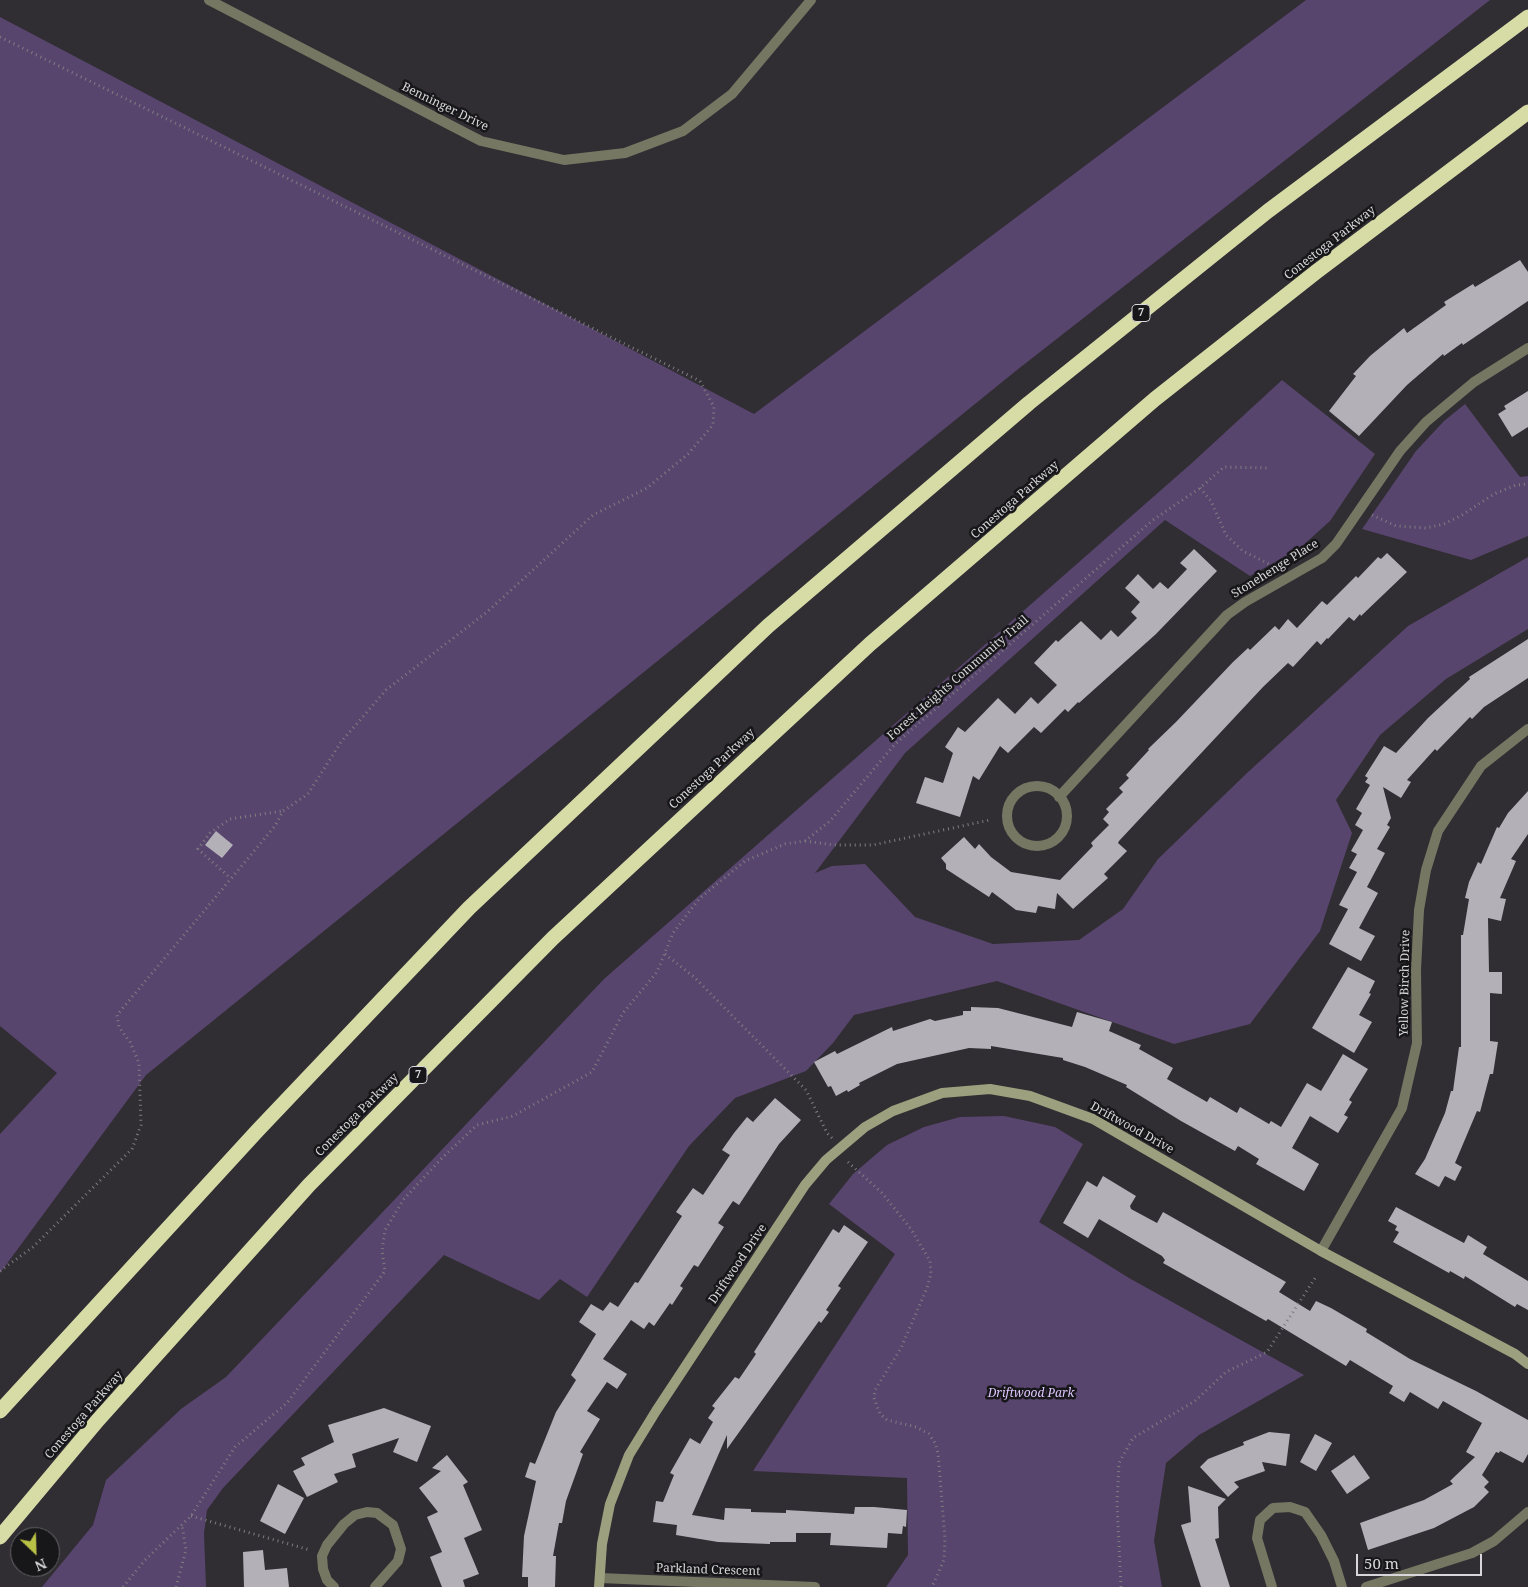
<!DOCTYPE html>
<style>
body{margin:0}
#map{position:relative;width:1528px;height:1587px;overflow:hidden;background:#302d33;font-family:"Noto Serif",serif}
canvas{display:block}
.north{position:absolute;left:10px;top:1527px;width:50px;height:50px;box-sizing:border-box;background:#171619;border:1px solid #646366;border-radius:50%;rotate:156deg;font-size:14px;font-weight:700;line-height:20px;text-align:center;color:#d7d6da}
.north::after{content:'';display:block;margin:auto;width:18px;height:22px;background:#b9c046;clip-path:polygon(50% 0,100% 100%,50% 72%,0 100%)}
.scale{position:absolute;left:1356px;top:1554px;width:126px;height:22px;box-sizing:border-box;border:2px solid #d7d6da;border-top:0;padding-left:6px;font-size:15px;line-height:18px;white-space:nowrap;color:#d7d6da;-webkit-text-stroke:4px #171619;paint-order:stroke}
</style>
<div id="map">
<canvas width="1528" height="1587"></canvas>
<div class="north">N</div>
<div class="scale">50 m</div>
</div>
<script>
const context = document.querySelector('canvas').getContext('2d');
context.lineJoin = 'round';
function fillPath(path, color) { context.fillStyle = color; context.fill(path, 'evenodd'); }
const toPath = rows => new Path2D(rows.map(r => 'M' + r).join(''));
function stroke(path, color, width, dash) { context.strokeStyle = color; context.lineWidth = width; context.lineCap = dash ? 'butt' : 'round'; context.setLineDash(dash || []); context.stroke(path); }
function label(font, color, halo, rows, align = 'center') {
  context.font = font + ' "Noto Serif",serif'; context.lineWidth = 5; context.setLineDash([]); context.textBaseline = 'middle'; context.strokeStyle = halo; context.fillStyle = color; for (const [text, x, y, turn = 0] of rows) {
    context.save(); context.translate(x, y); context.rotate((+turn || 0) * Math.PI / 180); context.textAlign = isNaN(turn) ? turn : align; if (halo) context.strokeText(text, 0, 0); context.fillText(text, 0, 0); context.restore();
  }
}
fillPath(toPath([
 [1306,0,1490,0,1017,370,146,1075,0,1273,0,1134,57,1073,0,1026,0,17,754,414],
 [1282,380,1375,454,1330,521,1300,548,1250,576,1165,520,905,753,815,873,832,866,865,864,915,917,993,944,1079,940,1123,909,1158,859,1247,773,1408,626,1528,557,1528,629,1446,679,1380,735,1336,800,1352,833,1320,931,1250,1024,1174,1044,997,981,854,1015,833,1043,806,1071,735,1098,689,1146,587,1297,560,1279,539,1300,444,1255,223,1488,207,1510,204,1533,206,1587,42,1587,93,1525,106,1480,181,1409,226,1377,604,979,1193,462],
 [1465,404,1520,477,1528,476,1528,536,1471,560,1362,529,1416,451,1444,421],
 [1004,1116,1055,1127,1083,1144,1039,1222,1129,1278,1304,1375,1199,1435,1166,1463,1154,1541,1162,1587,886,1587,908,1555,907,1478,753,1471,895,1254,829,1204,853,1174,887,1145,924,1127,960,1117]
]), '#58456d');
fillPath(toPath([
 [1520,260,1528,272,1528,301,1463,345,1462,343,1444,356,1443,354,1407,385,1359,436,1329,411,1356,376,1353,374,1370,356,1404,328,1407,333,1446,305,1444,302,1473,284,1475,287],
 [1528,391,1528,427,1512,437,1498,414,1506,409,1504,406],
 [1194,549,1217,571,1156,634,1079,703,1078,702,1068,712,1065,709,1041,733,1034,727,1008,753,1000,746,979,780,973,776,960,817,916,803,925,777,943,783,953,753,945,747,958,727,965,732,998,698,1015,714,1031,697,1038,704,1057,685,1034,663,1056,640,1058,642,1081,621,1101,640,1111,630,1118,637,1137,618,1131,612,1140,602,1125,588,1138,574,1153,589,1160,582,1168,589,1187,569,1180,563],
 [1387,553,1407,572,1361,616,1360,614,1354,621,1349,617,1328,639,1327,638,1321,645,1317,641,1293,667,1288,663,1263,687,1119,841,1118,843,1127,851,1104,874,1108,878,1073,909,1057,893,1055,909,1038,906,1036,913,1016,910,992,892,989,897,946,869,946,864,941,858,964,837,975,849,979,844,991,857,1011,872,1060,880,1093,846,1091,843,1109,825,1103,819,1109,812,1106,809,1123,792,1119,788,1129,778,1126,775,1149,750,1148,749,1176,722,1233,662,1248,648,1250,650,1275,626,1279,630,1288,619,1297,628,1322,601,1327,605,1356,576,1358,578,1378,557,1381,559],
 [1528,639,1528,678,1484,707,1472,719,1470,717,1437,751,1435,749,1407,780,1411,782,1401,798,1383,787,1391,818,1387,825,1390,827,1377,849,1385,853,1367,887,1378,893,1359,928,1375,936,1361,961,1329,944,1348,909,1339,905,1357,872,1349,868,1357,854,1351,851,1363,830,1355,825,1362,813,1356,809,1370,785,1365,782,1368,778,1365,776,1384,746,1396,753,1428,718,1470,679,1469,677],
 [1528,791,1528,834,1511,859,1516,861,1500,898,1506,899,1501,921,1488,918,1489,972,1502,972,1502,994,1490,993,1490,1041,1498,1042,1493,1074,1490,1074,1480,1112,1477,1111,1455,1163,1462,1167,1455,1181,1445,1176,1439,1187,1415,1174,1425,1159,1445,1113,1451,1091,1453,1091,1459,1047,1461,1047,1461,935,1463,935,1469,899,1465,898,1469,882,1478,862,1481,864,1497,827,1499,828,1508,813],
 [216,831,233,845,222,858,205,845],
 [1348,967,1375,981,1369,993,1371,994,1359,1015,1372,1022,1354,1053,1312,1028],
 [971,1007,998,1008,1072,1027,1077,1012,1112,1022,1109,1031,1141,1045,1139,1049,1173,1068,1167,1079,1207,1102,1210,1097,1237,1113,1240,1107,1269,1124,1271,1121,1281,1127,1307,1083,1321,1091,1343,1054,1368,1069,1349,1100,1352,1102,1344,1115,1348,1117,1338,1133,1310,1116,1292,1148,1319,1164,1304,1191,1256,1164,1259,1159,1238,1146,1235,1151,1181,1121,1126,1087,1127,1085,1085,1067,1063,1060,1063,1058,991,1046,991,1049,969,1048,897,1064,859,1083,860,1085,848,1092,847,1090,836,1096,831,1086,828,1087,814,1062,835,1051,837,1054,892,1027,893,1031,930,1019,935,1021,963,1015,963,1011,971,1011],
 [775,1098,801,1120,779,1144,739,1205,733,1201,718,1223,724,1227,698,1267,694,1265,680,1286,683,1288,672,1305,670,1303,654,1326,649,1322,644,1329,631,1320,603,1359,627,1374,617,1389,607,1382,587,1411,600,1419,580,1452,583,1454,566,1501,562,1523,559,1523,553,1556,556,1556,555,1587,528,1587,528,1577,522,1577,524,1536,536,1481,525,1477,530,1462,535,1464,556,1412,576,1380,571,1375,596,1334,579,1322,591,1304,603,1311,610,1302,618,1307,635,1282,638,1283,682,1216,676,1212,693,1188,703,1195,730,1155,722,1150,734,1133,747,1117,753,1122],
 [1103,1176,1136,1196,1130,1206,1131,1209,1157,1223,1163,1212,1286,1282,1279,1292,1310,1311,1316,1301,1331,1308,1367,1329,1366,1332,1410,1359,1476,1391,1528,1420,1528,1454,1523,1463,1500,1451,1499,1453,1496,1452,1482,1475,1489,1482,1484,1487,1489,1492,1474,1507,1434,1528,1368,1550,1360,1523,1424,1500,1453,1484,1450,1481,1475,1457,1466,1452,1482,1423,1443,1401,1438,1409,1410,1392,1404,1402,1389,1393,1393,1386,1350,1360,1346,1366,1268,1319,1266,1321,1186,1276,1163,1263,1165,1260,1162,1256,1099,1219,1088,1238,1063,1223,1087,1181,1097,1187],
 [1396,1207,1464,1243,1468,1235,1487,1247,1483,1254,1528,1281,1528,1310,1517,1304,1515,1307,1465,1276,1464,1279,1450,1271,1449,1273,1393,1242,1399,1232,1395,1230,1397,1226,1388,1221],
 [844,1225,868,1242,838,1286,841,1288,826,1310,829,1312,821,1323,819,1321,727,1449,727,1435,692,1515,724,1520,725,1508,751,1509,751,1512,786,1513,786,1510,854,1514,855,1507,874,1507,907,1510,906,1527,903,1526,902,1534,888,1533,887,1548,830,1545,831,1533,796,1533,796,1542,770,1542,770,1544,718,1542,676,1535,677,1525,653,1522,656,1501,663,1502,674,1475,670,1473,690,1438,700,1444,713,1422,708,1418,715,1408,712,1406,735,1377,739,1379,756,1354,754,1352,833,1229,839,1233],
 [384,1408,431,1426,417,1462,393,1452,399,1438,352,1454,356,1467,334,1474,338,1482,307,1497,293,1471,305,1465,301,1458,334,1442,328,1425],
 [1269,1432,1290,1434,1286,1466,1262,1462,1265,1471,1234,1482,1239,1487,1228,1497,1200,1467,1208,1459,1244,1445,1243,1442],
 [1315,1434,1332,1443,1316,1471,1300,1462],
 [447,1455,468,1482,463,1485,482,1530,464,1538,479,1574,463,1580,465,1587,442,1587,430,1557,442,1552,427,1517,438,1512,419,1488,441,1471,432,1468],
 [1354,1455,1370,1478,1347,1494,1331,1471],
 [278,1484,304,1498,285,1534,260,1521],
 [1188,1486,1226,1499,1218,1507,1219,1538,1215,1539,1230,1587,1201,1587,1181,1525,1191,1522],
 [263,1550,265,1570,287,1568,289,1587,244,1587,243,1552]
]), '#b3b0b8');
stroke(toPath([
 [0,37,700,381,714,407,713,425,688,454,647,488,593,515,487,612,386,690,341,742,308,794,283,811,275,826,117,1015,119,1027,130,1042,139,1063,141,1125,132,1149,33,1247,0,1271],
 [1200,488,1211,501,1226,535,1243,551,1271,565,1274,570],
 [1372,515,1396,526,1426,528,1444,524,1462,515,1494,494,1516,485,1528,484],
 [805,841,834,845,873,845,990,820],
 [228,876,198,849,210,833,230,819,283,811],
 [665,954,694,977,806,1090,827,1133,833,1139],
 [848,1162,882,1193,911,1229,930,1261,931,1274,927,1288,901,1348,875,1390,874,1398,880,1414,887,1420,916,1427,929,1434,935,1443,938,1453,945,1539,944,1560,932,1587],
 [191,1516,310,1550],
 [123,1587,145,1560,191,1516,235,1447,287,1403,385,1271,382,1251,385,1230,404,1199,442,1158,477,1125,513,1116,592,1072,623,1013,657,972,673,933,699,899,745,861,785,844,805,841,830,821,895,744,1153,520,1200,488,1224,467,1270,468],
 [176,1587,186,1550,182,1525],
 [1121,1587,1117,1504,1119,1463,1133,1438,1195,1401,1226,1372,1267,1352,1317,1275]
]), '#7f7d82', 3, [1, 4]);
stroke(toPath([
 [209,0,481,141,564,160,625,153,683,131,732,94,811,0],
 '1007 816a30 30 0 1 1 60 0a30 30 0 1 1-60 0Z',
 [1059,797,1227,615,1245,602,1322,558,1336,544,1400,451,1426,422,1474,382,1528,348],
 [1321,1251,1402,1108,1417,1043,1416,970,1419,910,1426,870,1438,831,1481,766,1528,729],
 [600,1578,815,1587],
 [334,1587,327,1580,323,1569,322,1556,327,1545,344,1524,355,1515,367,1512,377,1513,393,1525,401,1549,398,1561,375,1587],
 [1272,1587,1257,1538,1260,1520,1273,1508,1290,1507,1305,1512,1321,1535,1334,1561,1342,1587],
 [1366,1587,1472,1553,1494,1541,1528,1512]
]), '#757762', 10);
stroke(toPath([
 [599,1587,602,1544,610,1504,629,1455,656,1411,805,1185,826,1160,865,1127,893,1111,942,1093,990,1089,1030,1096,1093,1119,1321,1251,1515,1354,1528,1364]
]), '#9ca07e', 10);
stroke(toPath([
 [0,1411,258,1130,469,908,768,626,1029,403,1268,211,1528,17],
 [0,1537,98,1420,309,1185,553,938,870,644,1155,399,1316,272,1528,112]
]), '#d7dca7', 15);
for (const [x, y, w] of [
 [1141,313,18],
 [418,1075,18]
]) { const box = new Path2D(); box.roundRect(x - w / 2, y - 8.5, w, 17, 4); context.fillStyle = '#171619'; context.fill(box); stroke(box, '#d7d6da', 1); }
label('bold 11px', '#d7d6da', null, [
 ["7",1141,313],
 ["7",418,1075]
]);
label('12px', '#d7d6da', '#171619', [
 ["Benninger Drive",445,107,26],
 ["Conestoga Parkway",1330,243,-38],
 ["Conestoga Parkway",1015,500,-41],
 ["Stonehenge Place",1275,569,-32],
 ["Forest Heights Community Trail",958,678,-41],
 ["Conestoga Parkway",712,769,-43],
 ["Yellow Birch Drive",1405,983,-89],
 ["Conestoga Parkway",357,1115,-45],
 ["Driftwood Drive",1132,1128,29],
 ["Driftwood Drive",738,1264,-56],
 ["Conestoga Parkway",84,1415,-49],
 ["Parkland Crescent",708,1570,2]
]);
label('italic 12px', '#dfc7fe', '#171619', [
 ["Driftwood Park",1031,1394]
]);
</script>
